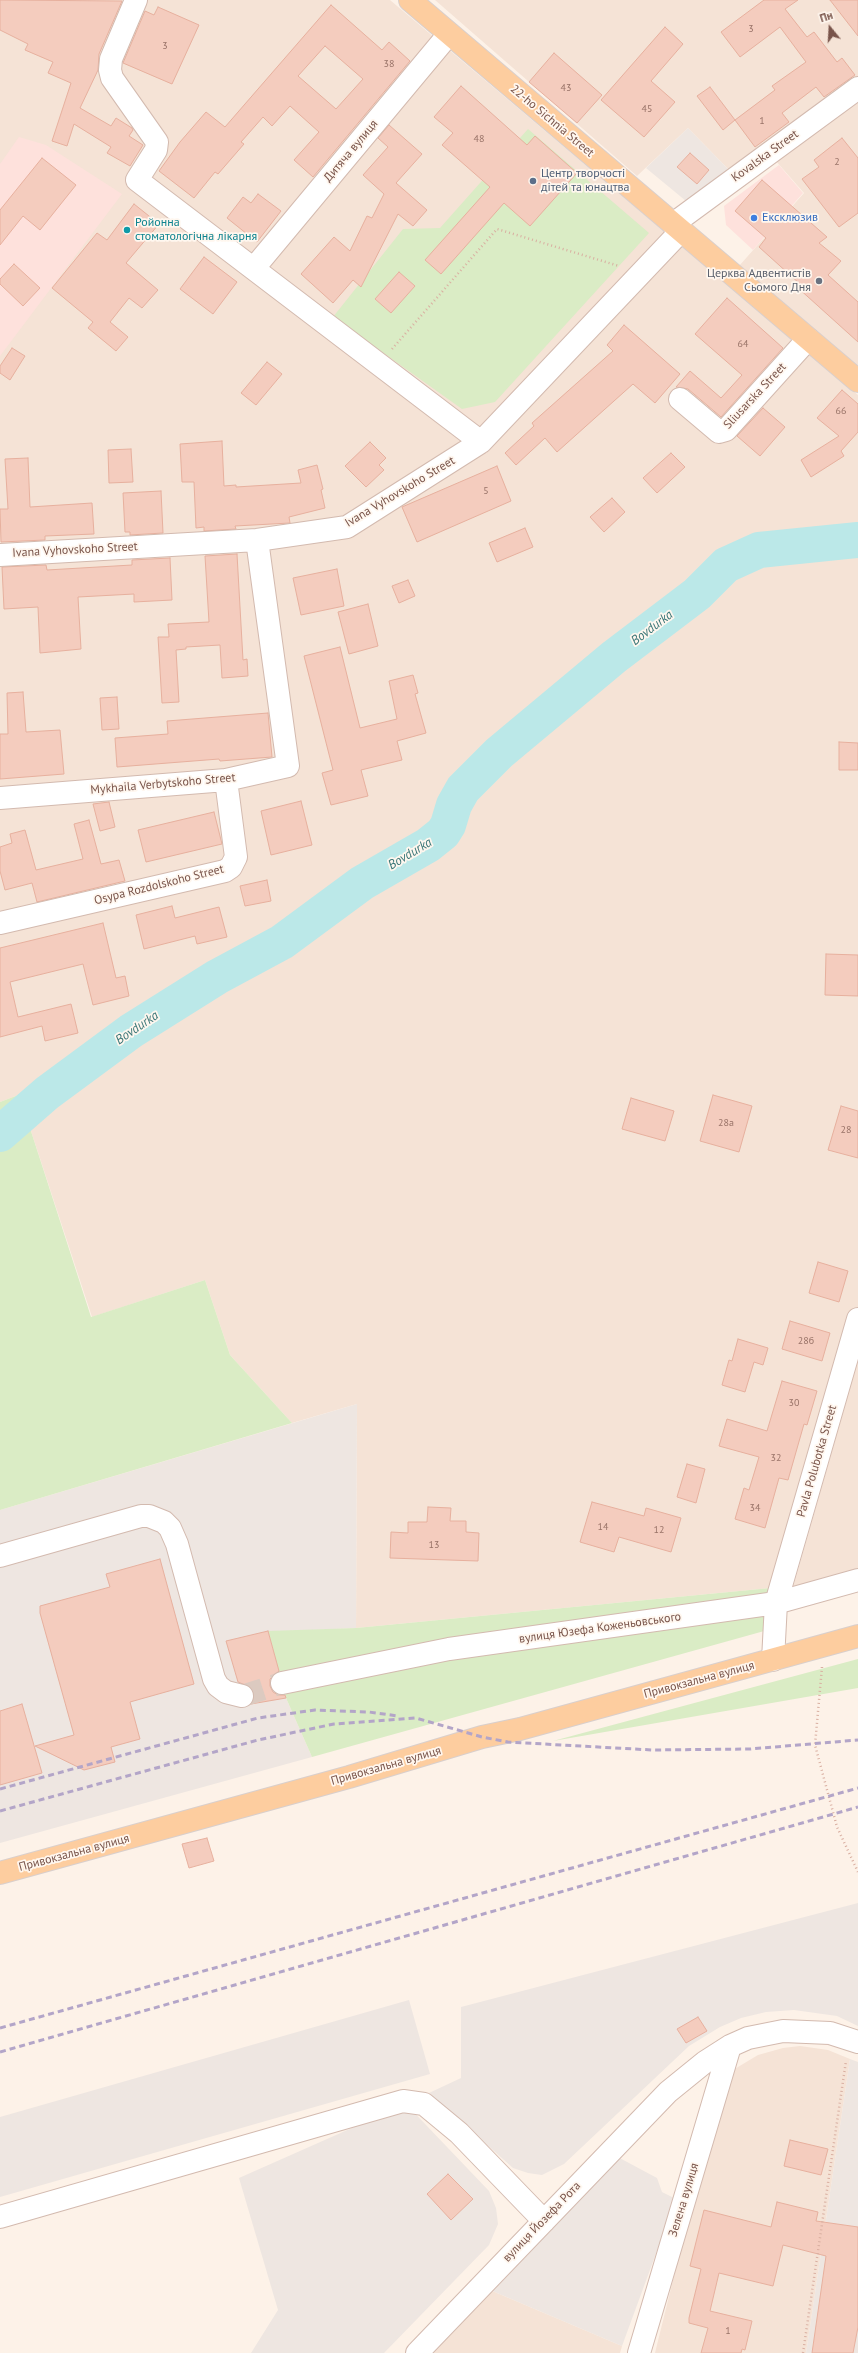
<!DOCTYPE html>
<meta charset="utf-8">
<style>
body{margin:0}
#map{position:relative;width:858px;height:2353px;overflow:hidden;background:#fdf2e8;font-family:"PT Sans",sans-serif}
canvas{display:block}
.north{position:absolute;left:810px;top:8px;width:40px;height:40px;-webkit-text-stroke:3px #fff7ef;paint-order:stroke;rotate:342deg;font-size:11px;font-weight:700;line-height:16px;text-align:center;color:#79544a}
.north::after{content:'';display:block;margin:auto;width:14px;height:18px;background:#79544a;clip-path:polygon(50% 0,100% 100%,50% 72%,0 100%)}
</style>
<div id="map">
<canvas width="858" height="2353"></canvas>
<div class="north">Пн</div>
</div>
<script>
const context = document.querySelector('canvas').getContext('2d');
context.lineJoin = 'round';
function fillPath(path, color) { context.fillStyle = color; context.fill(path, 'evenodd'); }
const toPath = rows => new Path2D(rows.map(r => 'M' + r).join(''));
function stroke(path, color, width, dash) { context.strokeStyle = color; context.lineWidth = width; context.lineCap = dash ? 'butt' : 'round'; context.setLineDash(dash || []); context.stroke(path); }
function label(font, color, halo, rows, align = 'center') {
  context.font = font + ' "PT Sans",sans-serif'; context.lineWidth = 3.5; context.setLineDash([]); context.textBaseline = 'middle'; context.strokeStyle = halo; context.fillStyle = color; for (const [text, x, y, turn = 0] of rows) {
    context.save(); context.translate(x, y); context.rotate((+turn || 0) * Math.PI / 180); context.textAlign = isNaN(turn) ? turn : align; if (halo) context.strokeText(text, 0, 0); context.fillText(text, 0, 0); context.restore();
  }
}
fillPath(toPath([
 [0,0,390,0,858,395,858,533,833,536,719,562,681,600,609,654,584,676,510,733,458,786,445,805,435,829,423,840,356,878,276,936,148,1006,61,1068,42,1086,0,1102],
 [435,0,858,0,858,84,733,174,688,128,637,176],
 [858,100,858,367,739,266,804,193,775,160],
 [858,548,858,1319,781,1587,356,1628,357,1404,292,1423,230,1355,205,1280,92,1317,29,1125,54,1103,158,1024,287,951,332,918,347,903,385,878,433,852,450,838,456,827,463,807,472,793,505,759,742,569],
 [858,1360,858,1588,788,1608,794,1584],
 [800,2046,828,2050,850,2059,806,2353,655,2353,676,2268,733,2070,758,2055,783,2048],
 [490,2290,622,2346,620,2353,433,2353]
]), '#f5e3d6');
fillPath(toPath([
 [19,137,46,145,122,194,0,356,0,164],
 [779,165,803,193,753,250,726,225,724,206]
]), '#fee1dc');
fillPath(toPath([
 [688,128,729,170,686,201,646,168],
 [357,1404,356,1628,268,1632,286,1698,312,1757,0,1843,0,1510],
 [858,1903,858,2026,837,2016,794,2010,766,2012,741,2018,720,2027,689,2046,564,2164,542,2175,528,2173,513,2168,429,2093,461,2078,461,2007],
 [409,2000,430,2074,0,2197,0,2117],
 [850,2059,858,2062,858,2353,806,2353],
 [406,2104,489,2191,496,2208,498,2224,489,2245,384,2353,251,2353,278,2310,239,2178],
 [614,2155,657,2178,662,2192,676,2199,622,2346,490,2290]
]), '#eee6e1');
fillPath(toPath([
 [528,129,649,233,495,402,462,409,333,317,403,229,440,228],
 [858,533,858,546,790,552,762,557,743,562,729,570,685,611,546,719,503,757,469,792,448,837,432,849,345,901,285,948,219,984,157,1022,99,1064,0,1143,0,1102,42,1086,61,1068,148,1006,276,936,356,878,423,840,435,829,445,805,458,786,510,733,584,676,609,654,681,600,719,562,736,552,759,544],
 [29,1125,91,1317,205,1280,230,1355,292,1423,0,1510,0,1147],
 [781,1587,775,1628,312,1757,286,1698,268,1631,356,1628],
 [858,1659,858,1688,553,1741]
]), '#daecc5');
stroke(toPath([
 [0,1134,47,1093,131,1031,217,977,282,942,362,883,428,845,443,833,448,825,454,805,463,789,499,753,614,657,697,594,726,565,759,550,858,540]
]), '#bbe8e8', 36);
const building = toPath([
 [0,0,122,1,99,54,98,70,80,108,111,126,116,118,132,128,133,130,129,136,143,145,130,166,107,153,111,147,74,124,67,146,52,141,71,83,48,73,53,62,25,50,28,44,0,30,0,0],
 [764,0,798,0,785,9,807,37,814,32,837,62,842,58,855,75,824,97,816,87,782,113,789,122,755,147,735,120,775,90,772,86,806,62,780,27,740,57,721,32,764,0],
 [830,0,858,0,858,36,830,0],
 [331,5,382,50,389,42,410,61,313,177,294,160,319,132,290,106,272,126,263,117,241,142,244,144,218,174,215,172,194,198,159,171,180,142,206,112,225,127,331,5],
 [325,46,363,79,336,109,298,76,325,46],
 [158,7,199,25,172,84,123,63,145,11,154,15,158,7],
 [665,27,683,44,651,81,675,102,644,137,601,100,665,27],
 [554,53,602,95,577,123,529,82,554,53],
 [461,86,527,145,535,136,577,173,530,226,504,203,441,274,425,260,490,187,442,145,453,133,434,117,461,86],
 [710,87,735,120,723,130,697,96,710,87],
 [389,125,422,154,396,183,427,210,413,226,398,214,361,287,353,280,333,303,301,274,334,237,350,251,367,216,372,218,384,194,363,175,388,147,378,138,389,125],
 [842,138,858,158,858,213,839,227,802,179,819,167,814,160,842,138],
 [690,153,709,170,697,184,677,167,690,153],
 [42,158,76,185,40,230,23,216,0,245,0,210,42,158],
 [762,180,827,237,819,243,841,261,828,275,858,302,858,342,797,287,800,284,759,247,766,238,735,211,762,180],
 [258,194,281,211,257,242,227,218,243,197,251,203,258,194],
 [134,204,159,224,126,263,158,290,142,308,129,298,110,322,128,337,116,351,88,328,93,322,52,288,97,233,107,240,134,204],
 [204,257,237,282,213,314,180,289,204,257],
 [14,264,40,288,23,306,0,284,0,279,14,264],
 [399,272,415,286,391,313,375,299,399,272],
 [727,298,783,348,721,417,688,389,676,387,690,371,721,398,742,375,695,334,727,298],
 [624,325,680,374,655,403,633,384,557,452,545,438,516,465,505,453,534,426,532,423,613,351,607,345,624,325],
 [12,348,25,356,10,380,0,373,0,366,12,348],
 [267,362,282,374,256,405,241,393,267,362],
 [842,390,858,404,858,432,841,451,844,456,811,477,801,460,839,436,817,418,842,390],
 [763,408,785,427,760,456,737,436,763,408],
 [222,441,224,486,236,485,236,487,301,483,298,470,317,465,323,489,321,490,325,508,289,517,290,523,235,526,236,529,204,531,204,527,196,528,194,482,182,482,180,444,222,441],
 [370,442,386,458,379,465,384,470,366,487,345,466,370,442],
 [131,449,133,482,109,483,108,450,131,449],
 [671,453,685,467,657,493,643,478,671,453],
 [28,458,30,507,92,503,94,534,45,536,45,540,1,542,0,509,8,509,5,459,28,458],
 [497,466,511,501,417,542,402,507,497,466],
 [161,491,163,533,130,535,130,532,125,532,123,493,161,491],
 [612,498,625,512,604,532,590,517,612,498],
 [525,528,533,547,497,562,489,543,525,528],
 [237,554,243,660,247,659,248,676,222,678,220,645,186,647,186,649,176,650,179,702,162,703,158,637,169,637,168,624,209,622,205,556,237,554],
 [170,558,172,600,134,602,134,594,78,597,81,649,40,653,38,607,4,609,2,567,46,565,47,570,132,565,132,560,170,558],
 [337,569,344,606,301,615,293,578,337,569],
 [408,580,415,596,399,603,392,586,408,580],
 [368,604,378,646,349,654,338,612,368,604],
 [340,647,360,728,397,719,389,681,413,675,418,693,415,694,426,733,397,741,402,760,361,770,368,796,331,805,322,773,333,770,304,656,340,647],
 [23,692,26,732,60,730,64,774,0,779,0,734,8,734,7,693,23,692],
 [117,697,119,729,102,730,100,698,117,697],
 [268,713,272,757,220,761,219,759,117,767,115,738,168,734,167,721,268,713],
 [839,742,858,743,858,770,839,770,839,742],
 [301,801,312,845,271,855,261,811,301,801],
 [109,802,115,827,100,831,93,804,109,802],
 [214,812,222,844,146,862,138,830,214,812],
 [89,820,101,864,119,860,125,881,37,902,32,883,5,890,0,871,0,847,12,843,10,834,25,830,36,870,83,859,74,824,89,820],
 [267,880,271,901,245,906,240,886,267,880],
 [172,906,175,918,219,907,227,937,197,944,195,936,144,949,136,915,172,906],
 [103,923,116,978,125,976,129,996,93,1005,83,964,10,982,18,1017,71,1004,78,1033,45,1041,42,1026,0,1037,0,948,103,923],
 [826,954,858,955,858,996,825,995,826,954],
 [713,1095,752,1106,739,1152,700,1141,713,1095],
 [631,1098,674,1111,665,1141,622,1129,631,1098],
 [841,1106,858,1111,858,1158,828,1150,841,1106],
 [818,1262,848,1271,839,1302,809,1293,818,1262],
 [790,1321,830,1333,822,1361,782,1349,790,1321],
 [738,1339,768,1348,763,1365,754,1362,745,1392,722,1385,729,1360,732,1361,738,1339],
 [782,1381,817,1391,807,1425,804,1424,788,1480,779,1478,765,1528,735,1519,744,1488,749,1490,759,1457,719,1446,727,1419,767,1431,782,1381],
 [687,1464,705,1469,696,1503,677,1497,687,1464],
 [592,1502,644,1516,646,1508,681,1518,671,1552,619,1537,614,1552,580,1542,592,1502],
 [428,1507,451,1508,450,1521,466,1521,466,1532,479,1533,478,1561,390,1558,391,1532,408,1533,408,1522,427,1522,428,1507],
 [160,1559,194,1684,130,1702,140,1739,111,1747,115,1762,84,1770,35,1746,74,1735,40,1613,40,1606,110,1587,106,1574,160,1559],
 [268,1631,279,1671,270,1679,270,1686,273,1692,278,1695,285,1695,286,1698,251,1704,254,1699,254,1692,250,1687,238,1682,226,1641,268,1631],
 [22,1704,42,1773,0,1785,0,1711,22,1704],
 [207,1838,214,1861,189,1868,182,1844,207,1838],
 [698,2017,707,2031,686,2043,677,2029,698,2017],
 [790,2140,828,2149,821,2175,784,2166,790,2140],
 [448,2174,473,2199,451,2220,427,2194,448,2174],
 [777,2202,818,2212,816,2221,858,2227,858,2327,853,2353,812,2353,826,2256,783,2245,773,2286,719,2273,710,2311,752,2321,745,2350,742,2349,741,2353,701,2353,708,2328,689,2323,689,2318,701,2269,690,2266,704,2210,771,2227,777,2202]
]);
fillPath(building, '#f4ccbe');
stroke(building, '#e7b09e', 1);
stroke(toPath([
 [242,1696,282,1683]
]), '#dccac0', 22, [22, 11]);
const minor = toPath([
 [136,0,111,59,110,70,112,78,157,142,156,150,137,180,481,442],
 [673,224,858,88],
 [254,268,449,34],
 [680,399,719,432,726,430,808,339],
 [0,555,257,540,347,527,481,442,681,231],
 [0,798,226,780,288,766,257,540],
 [0,923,225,871,231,867,236,857,226,780],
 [0,1556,141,1516,149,1516,164,1522,170,1528,177,1544,214,1679,218,1686,226,1692,242,1696],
 [773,1660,776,1603,858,1319],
 [282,1683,449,1649,776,1603,858,1580],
 [0,2217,403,2101,424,2104,459,2133,544,2221],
 [417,2353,668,2092,705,2062,730,2046,748,2038,783,2031,830,2033,858,2042],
 [639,2353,730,2046]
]);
const major = toPath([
 [410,0,858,381],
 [0,1873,349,1777,482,1737,520,1729,858,1636]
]);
stroke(minor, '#d3baaf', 24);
stroke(major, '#d9cfcc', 24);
stroke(toPath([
 [392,349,497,229,619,266],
 [822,1667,815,1745,837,1827,858,1872],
 [803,2353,846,2061]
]), '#d9afa1', 2.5, [1, 3]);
stroke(minor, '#fff', 22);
stroke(major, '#fdcd9f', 22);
stroke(toPath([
 [0,1789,258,1718,315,1710,369,1712,398,1716],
 [0,1811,258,1740,334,1724,416,1718,482,1737,508,1742,652,1750,750,1749,858,1740],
 [0,2028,858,1788],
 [0,2052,858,1807]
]), '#b3a5c8', 3, [6, 4]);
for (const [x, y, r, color] of [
 [533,181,4,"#5c6f8a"],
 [754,218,4,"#3f7fe0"],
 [127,230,4,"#0f9aa8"],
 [819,281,4,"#6b7280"]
]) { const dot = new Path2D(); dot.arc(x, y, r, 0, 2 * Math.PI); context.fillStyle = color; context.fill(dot); stroke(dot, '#fff7ef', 1.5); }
label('10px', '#987267', null, [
 ["3",751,29],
 ["3",165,46],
 ["38",389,64],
 ["43",566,88],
 ["45",647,109],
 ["1",762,121],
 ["48",479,139],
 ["2",837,162],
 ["64",743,344],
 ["66",841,411],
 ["5",486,491],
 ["28а",726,1123],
 ["28",846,1130],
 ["28б",806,1341],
 ["30",794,1403],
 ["32",776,1458],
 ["34",755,1508],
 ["14",603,1527],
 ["12",659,1530],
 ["13",434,1545],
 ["1",728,2331]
]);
label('12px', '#79544a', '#fff7ef', [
 ["22-ho Sichnia Street",552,121,40],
 ["Дитяча вулиця",351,151,-50],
 ["Kovalska Street",765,156,-36],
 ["Sliusarska Street",755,396,-47],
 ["Ivana Vyhovskoho Street",400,492,-31],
 ["Ivana Vyhovskoho Street",75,550,-3],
 ["Mykhaila Verbytskoho Street",163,784,-5],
 ["Osypa Rozdolskoho Street",159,885,-14],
 ["Pavla Polubotka Street",817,1461,-74],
 ["вулиця Юзефа Коженьовського",600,1628,-8],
 ["Привокзальна вулиця",699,1680,-15],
 ["Привокзальна вулиця",386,1766,-16],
 ["Привокзальна вулиця",74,1853,-15],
 ["Зелена вулиця",684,2200,-73],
 ["вулиця Йозефа Рота",542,2222,-46]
]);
label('12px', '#4e5e75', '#fff7ef', [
 ["Центр творчості",541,174],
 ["дітей та юнацтва",541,188]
], 'left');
label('12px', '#366cbe', '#fff7ef', [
 ["Ексклюзив",762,218]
], 'left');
label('12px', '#0d838f', '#fff7ef', [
 ["Ройонна",135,223],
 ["стоматологічна лікарня",135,237]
], 'left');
label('12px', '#5b616d', '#fff7ef', [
 ["Церква Адвентистів",811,274],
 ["Сьомого Дня",811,288]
], 'right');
label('italic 13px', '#3a7677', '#fff7ef', [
 ["Bovdurka",652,628,-37],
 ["Bovdurka",410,854,-31],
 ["Bovdurka",137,1028,-34]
]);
</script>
